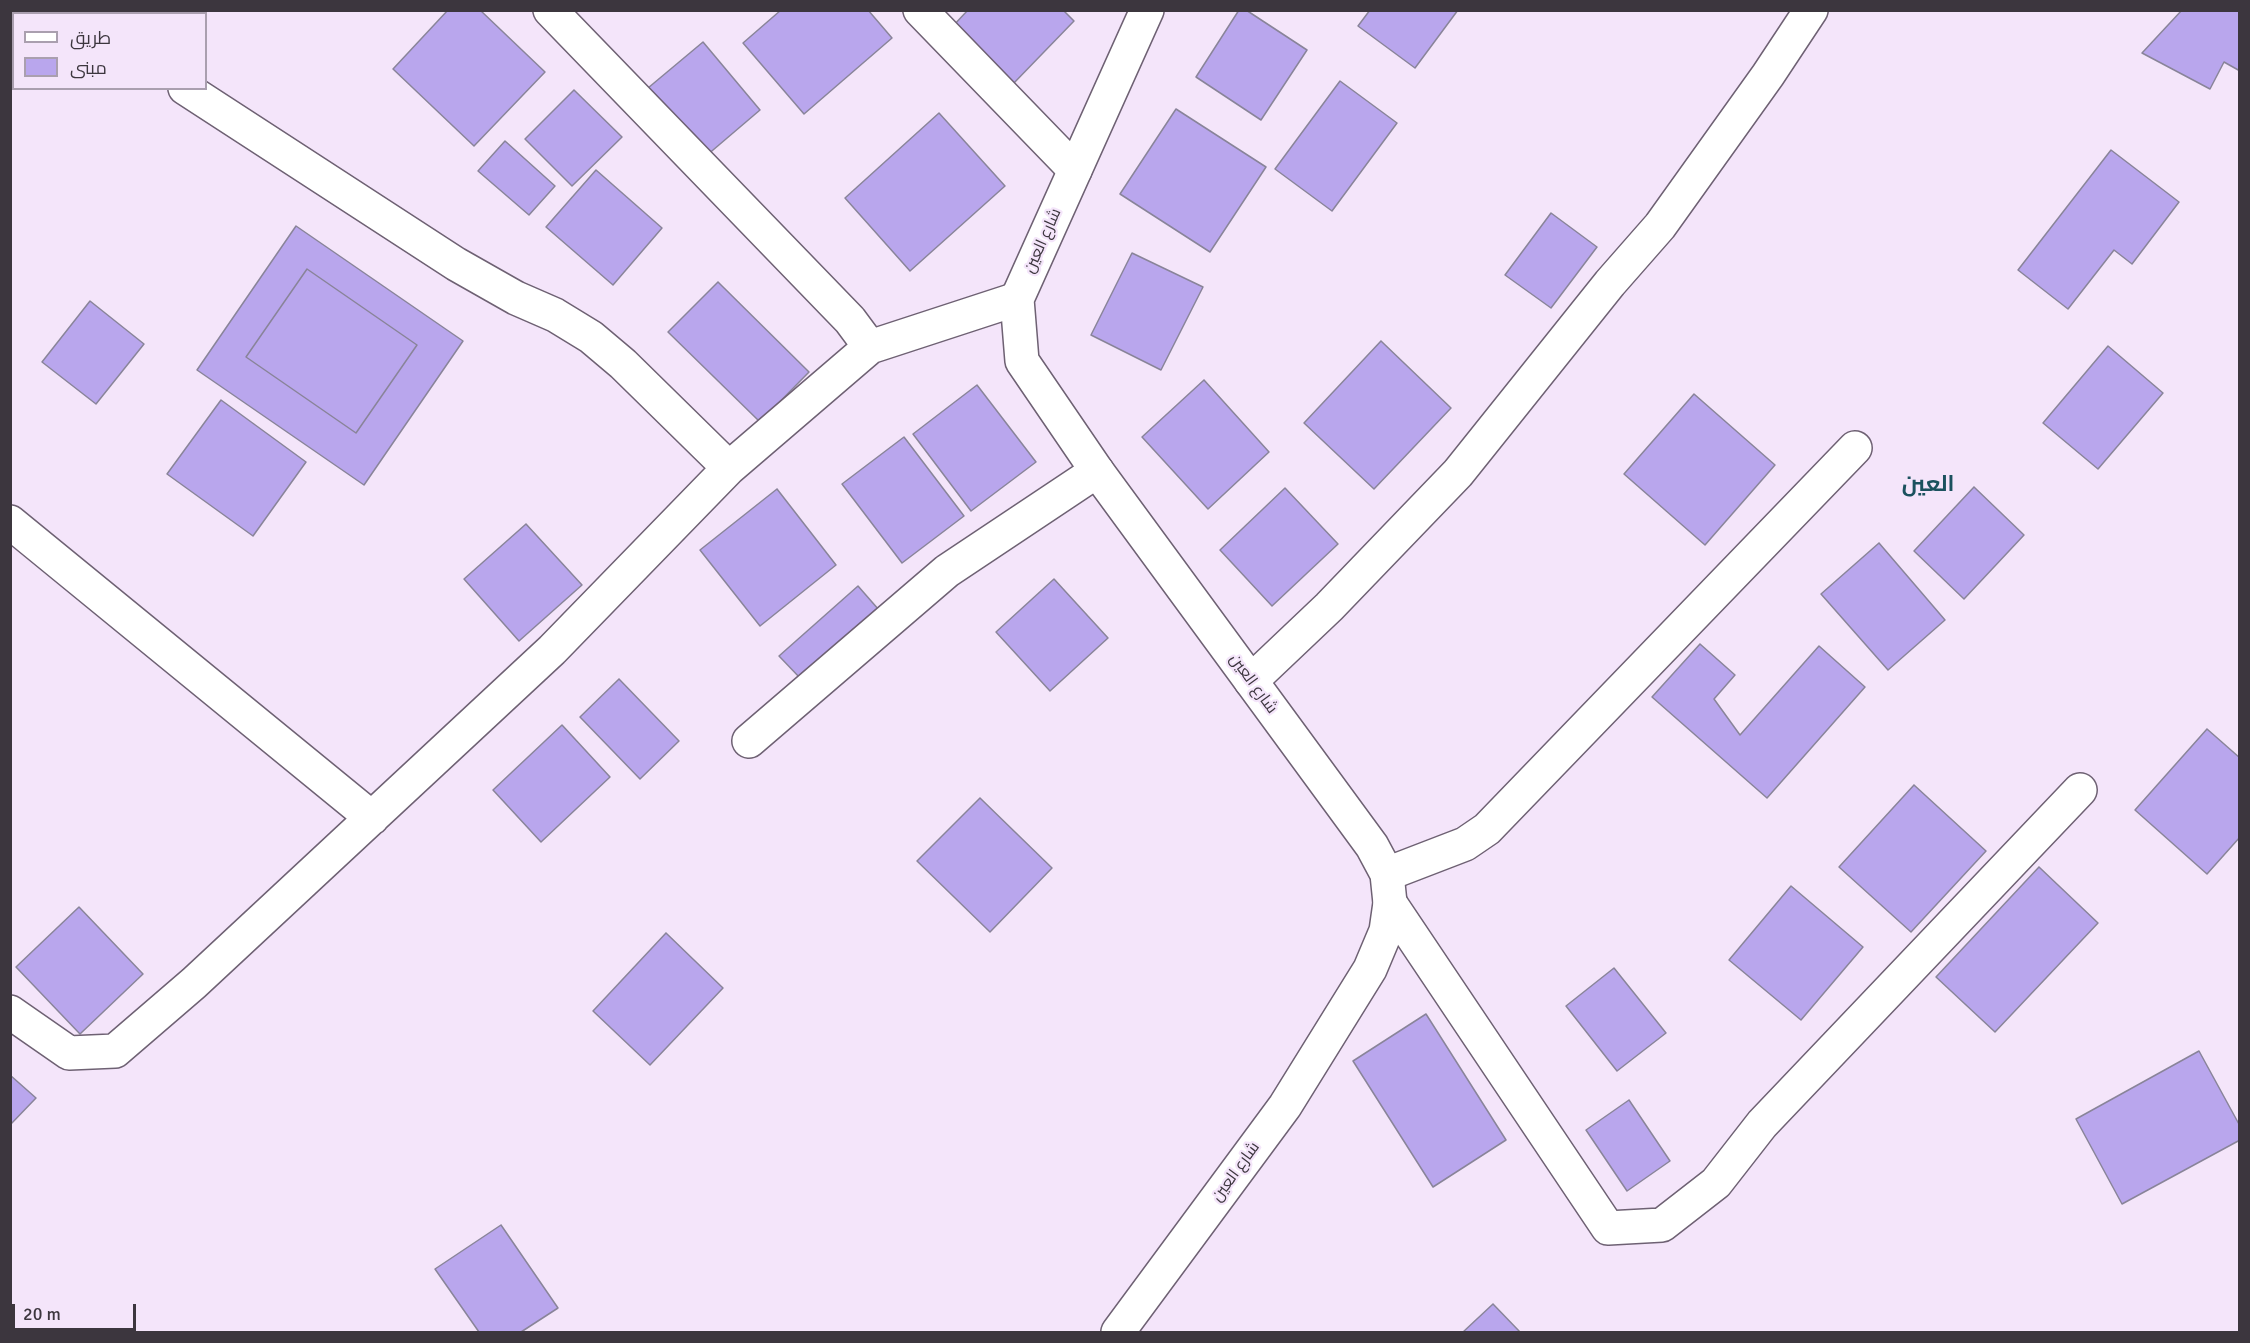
<!DOCTYPE html>
<meta charset="utf-8">
<style>
body{margin:0}
#map{position:relative;width:2250px;height:1343px;overflow:hidden;background:#f4e5fa;font-family:Signika,Cairo,sans-serif}
canvas{display:block}
.frame{position:absolute;inset:0;border:12px solid #3c363e;pointer-events:none}
.legend{position:absolute;left:12px;top:12px;width:195px;height:78px;box-sizing:border-box;background:#f4e5fa;border:2px solid #aa9faf;margin:0;padding:8px 10px;list-style:none;font-size:18px;color:#3c363e}
.legend li{display:flex;align-items:center;gap:12px;height:30px}
.legend b{width:30px;border:2px solid #aa9faf}
.scale{position:absolute;left:12px;top:1304px;width:124px;height:27px;box-sizing:border-box;border:3px solid #3c363e;border-top:0;padding-left:8px;font-size:18px;line-height:21px;white-space:nowrap;color:#3c363e;-webkit-text-stroke:4px #f4e5fa;paint-order:stroke}
</style>
<div id="map">
<canvas width="2250" height="1343"></canvas>
<div class="frame"></div>
<ul class="legend">
<li><b style="height:8px;background:#fff"></b>طريق</li>
<li><b style="height:16px;background:#b9a6ed"></b>مبنى</li>
</ul>
<div class="scale">20 m</div>
</div>
<script>
const context = document.querySelector('canvas').getContext('2d');
context.lineJoin = 'round';
function fillPath(path, color) { context.fillStyle = color; context.fill(path, 'evenodd'); }
const toPath = rows => new Path2D(rows.map(r => 'M' + r).join(''));
function stroke(path, color, width, dash) { context.strokeStyle = color; context.lineWidth = width; context.lineCap = dash ? 'butt' : 'round'; context.setLineDash(dash || []); context.stroke(path); }
function label(font, color, halo, rows, align = 'center') {
  context.font = font + ' Signika,Cairo,sans-serif'; context.lineWidth = 4.5; context.setLineDash([]); context.textBaseline = 'middle'; context.strokeStyle = halo; context.fillStyle = color; for (const [text, x, y, turn = 0] of rows) {
    context.save(); context.translate(x, y); context.rotate((+turn || 0) * Math.PI / 180); context.textAlign = isNaN(turn) ? turn : align; if (halo) context.strokeText(text, 0, 0); context.fillText(text, 0, 0); context.restore();
  }
}
const building = toPath([
 [448,10,480,10,545,72,474,146,393,69,448,10],
 [781,10,868,10,892,38,804,114,743,43,781,10],
 [968,10,1063,10,1074,21,1012,85,952,27,968,10],
 [1239,10,1246,10,1307,50,1261,120,1196,77,1239,10],
 [1370,10,1458,10,1415,68,1358,26,1370,10],
 [2182,10,2240,10,2240,71,2224,62,2210,89,2142,53,2182,10],
 [703,42,760,110,706,156,648,88,703,42],
 [1340,81,1397,123,1332,211,1275,169,1340,81],
 [574,90,622,137,572,186,525,139,574,90],
 [1176,109,1266,167,1210,252,1120,194,1176,109],
 [939,113,1005,186,910,271,845,198,939,113],
 [505,141,555,186,529,215,478,171,505,141],
 [2111,150,2179,202,2132,264,2114,250,2068,309,2018,270,2111,150],
 [596,170,662,228,613,285,546,227,596,170],
 [1551,213,1597,247,1551,308,1505,275,1551,213],
 [296,226,463,341,364,485,197,370,296,226],
 [307,269,417,345,356,433,246,357,307,269],
 [1132,253,1203,287,1161,370,1091,335,1132,253],
 [307,269,417,345,356,433,246,357,307,269],
 [718,282,809,372,760,422,668,332,718,282],
 [90,301,144,344,96,404,42,362,90,301],
 [1381,341,1451,408,1374,489,1304,423,1381,341],
 [2108,346,2163,393,2098,469,2043,423,2108,346],
 [1204,380,1269,452,1208,509,1142,437,1204,380],
 [977,385,1036,462,971,511,913,434,977,385],
 [1694,394,1775,465,1705,545,1624,474,1694,394],
 [221,400,306,462,253,536,167,474,221,400],
 [904,437,964,516,902,563,842,484,904,437],
 [1974,487,2024,535,1964,599,1914,551,1974,487],
 [1285,488,1338,544,1272,606,1220,550,1285,488],
 [777,489,836,565,760,626,700,550,777,489],
 [526,524,582,585,519,641,464,579,526,524],
 [1879,543,1945,620,1888,670,1821,594,1879,543],
 [1054,579,1108,638,1050,691,996,632,1054,579],
 [858,586,879,610,801,679,779,656,858,586],
 [1700,644,1735,675,1714,699,1740,735,1819,646,1865,687,1767,798,1652,697,1700,644],
 [619,679,679,741,640,779,580,717,619,679],
 [562,725,610,777,541,842,493,790,562,725],
 [2207,729,2240,758,2240,837,2207,874,2135,810,2207,729],
 [1914,785,1986,851,1911,932,1839,867,1914,785],
 [980,798,1052,868,990,932,917,861,980,798],
 [2039,867,2098,923,1995,1032,1936,977,2039,867],
 [1791,886,1863,947,1801,1020,1729,960,1791,886],
 [79,907,143,974,80,1034,16,967,79,907],
 [666,933,723,988,650,1065,593,1011,666,933],
 [1614,968,1666,1033,1617,1071,1566,1006,1614,968],
 [1426,1014,1506,1140,1433,1187,1353,1061,1426,1014],
 [2199,1051,2240,1126,2240,1140,2122,1204,2076,1119,2199,1051],
 [10,1075,36,1098,10,1125,10,1075],
 [1629,1100,1670,1161,1627,1191,1586,1130,1629,1100],
 [501,1225,558,1308,521,1332,479,1332,435,1269,501,1225],
 [1493,1304,1520,1332,1463,1332,1493,1304]
]);
fillPath(building, '#b9a6ed');
stroke(building, '#898499', 1.5);
const street = toPath([
 [72,10,77,14],
 [550,10,850,320,870,347],
 [920,10,1075,170],
 [185,88,456,264,516,298,555,315,591,337,623,364,729,468],
 [10,522,372,818],
 [1251,681,1329,607,1458,473,1610,283,1660,226,1768,75,1811,10],
 [749,741,947,571,1097,471],
 [1387,874,1465,844,1487,829,1855,448],
 [1390,903,1608,1228,1662,1225,1716,1183,1762,1124,2080,790],
 [10,1012,69,1053,115,1051,194,983,552,650,729,468,870,347,1017,299]
]);
const secondary = toPath([
 [1118,1332,1285,1106,1370,969,1386,931,1390,903,1387,874,1372,846,1097,471,1022,361,1017,299,1147,10]
]);
stroke(street, '#6e6173', 36);
stroke(secondary, '#6e6173', 36);
stroke(street, '#fff', 33);
stroke(secondary, '#fff', 33);
label('16px', '#3c363e', '#f4e5fa', [
 ["شارع العين",1043,241,-66],
 ["شارع العين",1253,684,54],
 ["شارع العين",1236,1172,-54]
]);
label('bold 22px', '#1b515e', '#f4e5fa', [
 ["العين",1928,485]
]);
</script>
